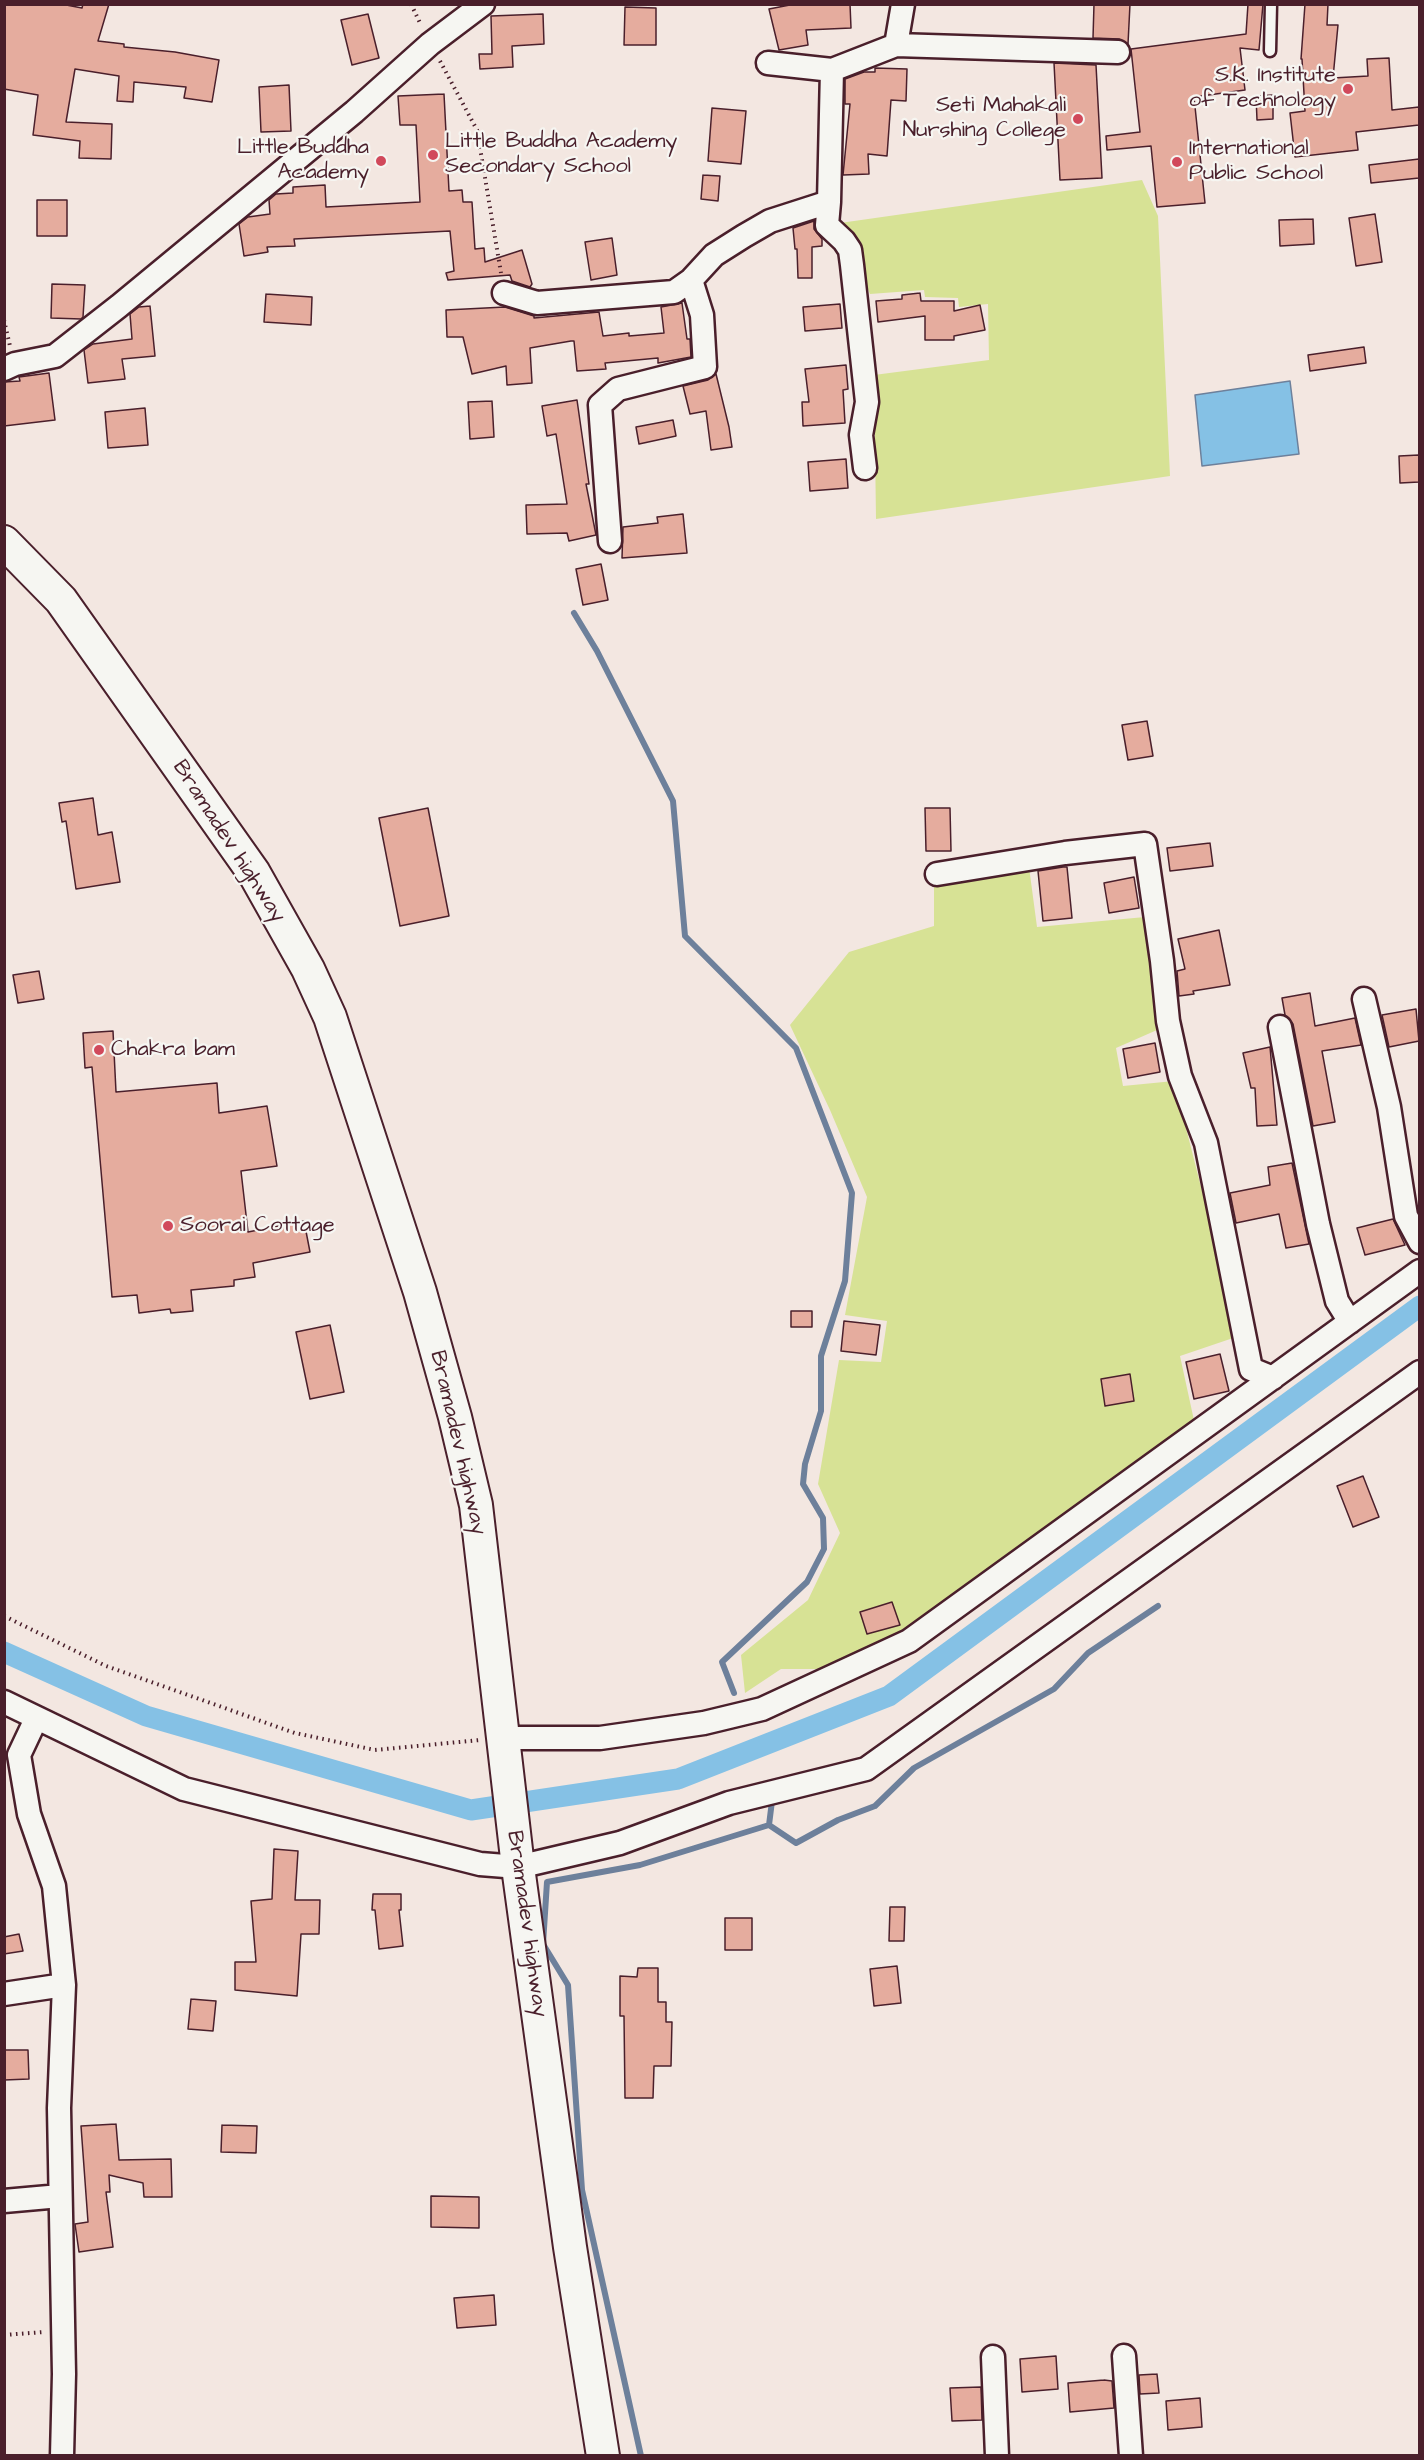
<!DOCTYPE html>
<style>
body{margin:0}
#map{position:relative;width:1424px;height:2460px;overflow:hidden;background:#f3e7e1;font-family:"Architects Daughter",sans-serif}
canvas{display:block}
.frame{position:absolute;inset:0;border:6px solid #4a1f2b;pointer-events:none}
</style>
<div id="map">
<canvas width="1424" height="2460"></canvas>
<div class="frame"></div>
</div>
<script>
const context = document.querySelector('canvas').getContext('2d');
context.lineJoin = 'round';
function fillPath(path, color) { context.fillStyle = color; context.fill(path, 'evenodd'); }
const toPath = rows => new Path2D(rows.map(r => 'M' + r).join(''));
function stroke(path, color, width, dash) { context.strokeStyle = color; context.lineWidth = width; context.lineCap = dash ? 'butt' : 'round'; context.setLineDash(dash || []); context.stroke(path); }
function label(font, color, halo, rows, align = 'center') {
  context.font = font + ' "Architects Daughter",sans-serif'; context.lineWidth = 4.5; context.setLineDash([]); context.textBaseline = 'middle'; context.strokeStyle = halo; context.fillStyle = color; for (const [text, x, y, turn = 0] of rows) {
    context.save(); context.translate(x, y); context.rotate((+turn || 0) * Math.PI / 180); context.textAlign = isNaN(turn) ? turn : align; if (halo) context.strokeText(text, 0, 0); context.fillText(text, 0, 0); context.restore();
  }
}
fillPath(toPath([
 [1142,180,1158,216,1170,476,876,519,874,375,989,360,988,304,959,307,958,298,925,297,924,290,870,294,840,223],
 [1029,867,1037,927,1145,917,1157,1030,1116,1048,1123,1086,1174,1081,1239,1336,1180,1356,1195,1425,903,1633,832,1669,781,1669,745,1693,741,1655,808,1600,840,1533,818,1484,839,1360,881,1362,887,1321,845,1315,867,1197,830,1110,790,1025,849,952,934,926,934,878]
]), '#d7e295');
const water = toPath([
 [1290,381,1299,454,1202,466,1195,395,1290,381]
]);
fillPath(water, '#85c1e5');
stroke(water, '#6d809b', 1.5);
stroke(toPath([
 [574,613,597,651,673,801,685,936,796,1048,852,1193,845,1281,821,1356,821,1411,805,1464,803,1484,823,1518,824,1549,807,1582,722,1662,734,1693],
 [772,1801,769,1825,796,1843,838,1820,875,1806,914,1768,1054,1689,1088,1653,1158,1606],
 [641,2456,582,2190,568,1985,543,1944,547,1882,640,1865,769,1825]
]), '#6d809b', 6);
stroke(toPath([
 [4,1652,146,1716,471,1810,678,1779,889,1696,1420,1306]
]), '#85c1e5', 21);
const building = toPath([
 [4,4,61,4,82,8,83,4,109,4,98,41,124,44,124,47,175,52,219,60,212,102,184,98,186,87,134,82,133,102,117,101,119,76,75,69,66,122,112,124,111,159,79,158,80,141,33,135,38,95,4,89,4,4],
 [795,4,850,4,851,28,806,30,808,45,779,50,769,9,795,4],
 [1094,4,1130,4,1128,44,1119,39,1093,38,1094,4],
 [1248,4,1263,4,1259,50,1240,48,1245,90,1194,97,1205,203,1157,207,1151,146,1107,150,1106,136,1140,132,1131,49,1246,34,1248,4],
 [1305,4,1328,4,1327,25,1338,25,1333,78,1368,76,1367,59,1389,58,1392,110,1419,107,1419,125,1356,132,1358,150,1295,157,1290,113,1305,111,1302,59,1301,59,1305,4],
 [625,7,656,8,656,45,624,45,625,7],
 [368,14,379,58,352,65,341,20,368,14],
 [543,14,544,44,512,46,513,67,480,69,479,54,492,54,491,16,543,14],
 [1054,63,1096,65,1102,178,1060,180,1054,63],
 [875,68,907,69,906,101,891,100,887,156,868,154,869,174,843,175,850,104,845,104,845,79,864,72,875,72,875,68],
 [289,85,291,131,261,132,259,87,289,85],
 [444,94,449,191,462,190,463,202,472,202,475,249,484,248,485,262,522,250,532,284,530,287,512,281,510,275,448,280,446,273,454,271,450,231,294,239,295,246,267,247,268,252,244,256,239,224,248,217,270,214,269,200,276,194,293,193,293,187,325,185,326,207,420,202,416,125,400,125,398,96,444,94],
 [1273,95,1273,119,1257,120,1256,96,1273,95],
 [712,108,746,111,741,164,708,161,712,108],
 [1419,159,1419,178,1371,183,1369,165,1419,159],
 [703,175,720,176,718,201,701,199,703,175],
 [37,200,67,200,67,236,37,236,37,200],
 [1375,214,1382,262,1356,266,1349,218,1375,214],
 [1313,219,1314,244,1280,246,1279,220,1313,219],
 [814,221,814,229,822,239,822,246,812,247,812,278,798,278,797,249,795,249,793,228,814,221],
 [612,238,617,275,591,280,585,242,612,238],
 [52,284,85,285,83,317,81,319,51,318,52,284],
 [920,293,921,301,954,301,954,311,980,305,985,330,954,336,954,340,925,340,925,316,878,322,876,301,902,299,902,295,920,293],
 [266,294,312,297,311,325,264,322,266,294],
 [682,303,687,339,690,339,691,357,658,363,658,358,605,363,606,369,577,371,574,341,571,341,530,348,532,383,507,385,506,366,472,374,463,337,447,337,446,310,505,307,534,316,534,318,599,312,603,336,629,333,629,336,664,333,661,307,682,303],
 [840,304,842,328,805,331,803,307,840,304],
 [150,306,155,356,122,359,125,379,88,383,84,350,93,344,132,339,130,314,139,307,150,306],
 [1364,347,1366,363,1310,371,1308,355,1364,347],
 [846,365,848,389,843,390,845,423,803,426,802,402,809,402,805,369,846,365],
 [49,373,55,420,4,426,4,382,20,381,19,377,49,373],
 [716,374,729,427,732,447,711,450,706,411,690,414,683,386,708,380,716,374],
 [577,400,589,484,586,484,596,535,569,541,567,533,527,534,526,505,567,504,556,434,547,436,542,406,577,400],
 [492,401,494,437,470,439,468,402,492,401],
 [145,408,148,445,108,448,105,412,145,408],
 [673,420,676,436,639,444,636,427,673,420],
 [1419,455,1419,482,1400,483,1399,456,1419,455],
 [846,459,848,488,810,491,808,462,846,459],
 [683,514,687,553,622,558,623,527,658,523,657,517,683,514],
 [601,564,608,600,583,605,576,569,601,564],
 [1147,721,1153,756,1128,760,1122,725,1147,721],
 [93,798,98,835,112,832,120,882,76,889,66,821,62,822,59,803,93,798],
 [428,808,449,916,400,926,379,818,428,808],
 [925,808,950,808,951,851,926,851,925,808],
 [1210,843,1213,866,1170,871,1167,848,1210,843],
 [1063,867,1067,867,1072,918,1043,921,1038,871,1063,867],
 [1134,877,1139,908,1109,913,1104,883,1134,877],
 [1219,930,1230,985,1193,991,1194,994,1179,996,1177,971,1185,969,1178,939,1219,930],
 [39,971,44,999,18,1003,13,975,39,971],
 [1310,993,1315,1026,1355,1018,1361,1045,1322,1051,1335,1122,1313,1126,1293,1024,1285,1015,1282,998,1310,993],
 [1416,1009,1419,1041,1389,1047,1382,1015,1416,1009],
 [113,1031,116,1092,217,1083,219,1113,267,1106,277,1166,241,1171,248,1232,304,1221,310,1252,253,1263,255,1277,234,1280,234,1286,191,1290,193,1311,171,1313,170,1309,139,1313,137,1295,112,1297,92,1067,85,1068,83,1033,113,1031],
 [1155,1043,1160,1072,1128,1078,1123,1049,1155,1043],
 [1270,1047,1277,1125,1257,1126,1255,1088,1251,1088,1243,1053,1270,1047],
 [1292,1163,1309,1244,1286,1248,1279,1214,1236,1223,1230,1193,1270,1185,1268,1167,1292,1163],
 [1393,1219,1405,1245,1365,1255,1357,1228,1393,1219],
 [791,1311,812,1311,812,1327,791,1327,791,1311],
 [844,1321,880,1325,876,1355,841,1351,844,1321],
 [330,1325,344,1392,310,1399,296,1332,330,1325],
 [1220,1354,1229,1391,1194,1399,1186,1362,1220,1354],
 [1130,1374,1134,1401,1105,1406,1101,1379,1130,1374],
 [1363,1476,1379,1517,1353,1527,1337,1486,1363,1476],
 [892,1602,900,1625,867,1634,860,1612,892,1602],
 [274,1849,298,1851,295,1900,320,1900,319,1934,301,1934,297,1996,235,1990,235,1962,256,1962,251,1901,272,1899,274,1849],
 [373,1894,401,1894,401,1910,399,1910,403,1946,379,1949,375,1910,372,1910,373,1894],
 [890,1907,905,1907,904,1941,889,1941,890,1907],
 [725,1918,752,1918,752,1950,725,1950,725,1918],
 [19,1934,23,1951,4,1954,4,1937,19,1934],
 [897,1966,901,2003,874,2006,870,1969,897,1966],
 [638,1968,658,1968,658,2002,666,2002,666,2022,672,2022,671,2066,654,2066,653,2098,625,2098,624,2016,620,2016,620,1976,637,1977,638,1968],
 [191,1999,216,2001,213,2031,188,2029,191,1999],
 [4,2050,28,2050,29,2079,4,2080,4,2050],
 [116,2124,119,2160,171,2159,172,2197,144,2197,143,2183,109,2175,110,2192,106,2192,113,2247,79,2252,75,2224,88,2222,81,2126,116,2124],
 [222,2125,257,2126,256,2153,221,2152,222,2125],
 [431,2196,479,2197,479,2228,431,2227,431,2196],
 [494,2295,496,2325,457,2328,454,2298,494,2295],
 [1056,2356,1058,2389,1022,2392,1020,2359,1056,2356],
 [1157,2374,1159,2393,1140,2394,1139,2375,1157,2374],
 [1104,2380,1112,2381,1114,2408,1070,2412,1068,2383,1104,2380],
 [981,2387,982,2420,952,2421,950,2388,981,2387],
 [1200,2398,1202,2427,1168,2430,1166,2401,1200,2398]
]);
fillPath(building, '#e5ac9e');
stroke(building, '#4a1f2b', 1.5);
const lane = toPath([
 [1270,51,1271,4]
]);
const street = toPath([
 [896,45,903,4],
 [768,63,832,70,896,45,1118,52],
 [829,202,827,225,844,241,850,250,852,265,867,402,861,435,865,468],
 [504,293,537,303,674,292,691,280,714,255,744,236,770,221,829,202,832,70],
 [4,369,15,364,55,356,119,306,354,112,430,44,483,4],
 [610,541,600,405,618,389,705,367,702,315,691,280],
 [937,874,1065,853,1145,844,1162,961,1168,1021,1180,1076,1206,1143,1251,1369,1273,1378],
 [1364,999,1389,1107,1406,1216,1420,1242],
 [1280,1027,1318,1224,1337,1301,1350,1322],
 [4,1702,184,1789,480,1864,518,1867,620,1843,729,1803,866,1769,1420,1372],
 [36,1719,19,1755,29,1814,54,1886,64,1985,59,2108,64,2374,62,2456],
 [502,1738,600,1738,704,1723,762,1709,909,1641,1420,1271],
 [4,1994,64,1985],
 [4,2201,60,2196],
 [1124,2356,1131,2456],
 [993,2357,997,2456]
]);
const secondary = toPath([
 [4,542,61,600,254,873,308,969,330,1017,420,1292,455,1417,476,1505,518,1867,570,2247,603,2456]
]);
stroke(lane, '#4a1f2b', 15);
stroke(street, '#4a1f2b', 27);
stroke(secondary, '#4a1f2b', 36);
stroke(toPath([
 [411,4,421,25],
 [440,61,477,130,501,273],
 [4,320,10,346],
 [4,1616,106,1666,295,1733,375,1750,480,1740],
 [4,2335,44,2332]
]), '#4a1f2b', 4, [1.5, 4.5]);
stroke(lane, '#f6f6f2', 10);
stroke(street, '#f6f6f2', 22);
stroke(secondary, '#f6f6f2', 32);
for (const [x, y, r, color] of [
 [1348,89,6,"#d1495b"],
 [1078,119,6,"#d1495b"],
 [433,155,6,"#d1495b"],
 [381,161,6,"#d1495b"],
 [1177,162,6,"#d1495b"],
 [99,1050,6,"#d1495b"],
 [168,1226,6,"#d1495b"]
]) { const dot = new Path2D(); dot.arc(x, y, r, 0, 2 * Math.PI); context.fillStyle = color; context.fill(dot); stroke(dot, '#f6f6f2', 2); }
label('22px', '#4a1f2b', '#f6f6f2', [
 ["S.K. Institute",1336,76,"right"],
 ["of Technology",1336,101,"right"],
 ["Seti Mahakali",1066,106,"right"],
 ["Nurshing College",1066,131,"right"],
 ["Little Buddha Academy",445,142],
 ["Secondary School",445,167],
 ["Little Buddha",369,148,"right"],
 ["Academy",369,173,"right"],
 ["International",1189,149],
 ["Public School",1189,174],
 ["Chakra bam",111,1050],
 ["Soorai Cottage",180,1226]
], 'left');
label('22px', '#4a1f2b', '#f6f6f2', [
 ["Bramadev highway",228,842,57],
 ["Bramadev highway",457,1443,77],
 ["Bramadev highway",526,1924,82]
]);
</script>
